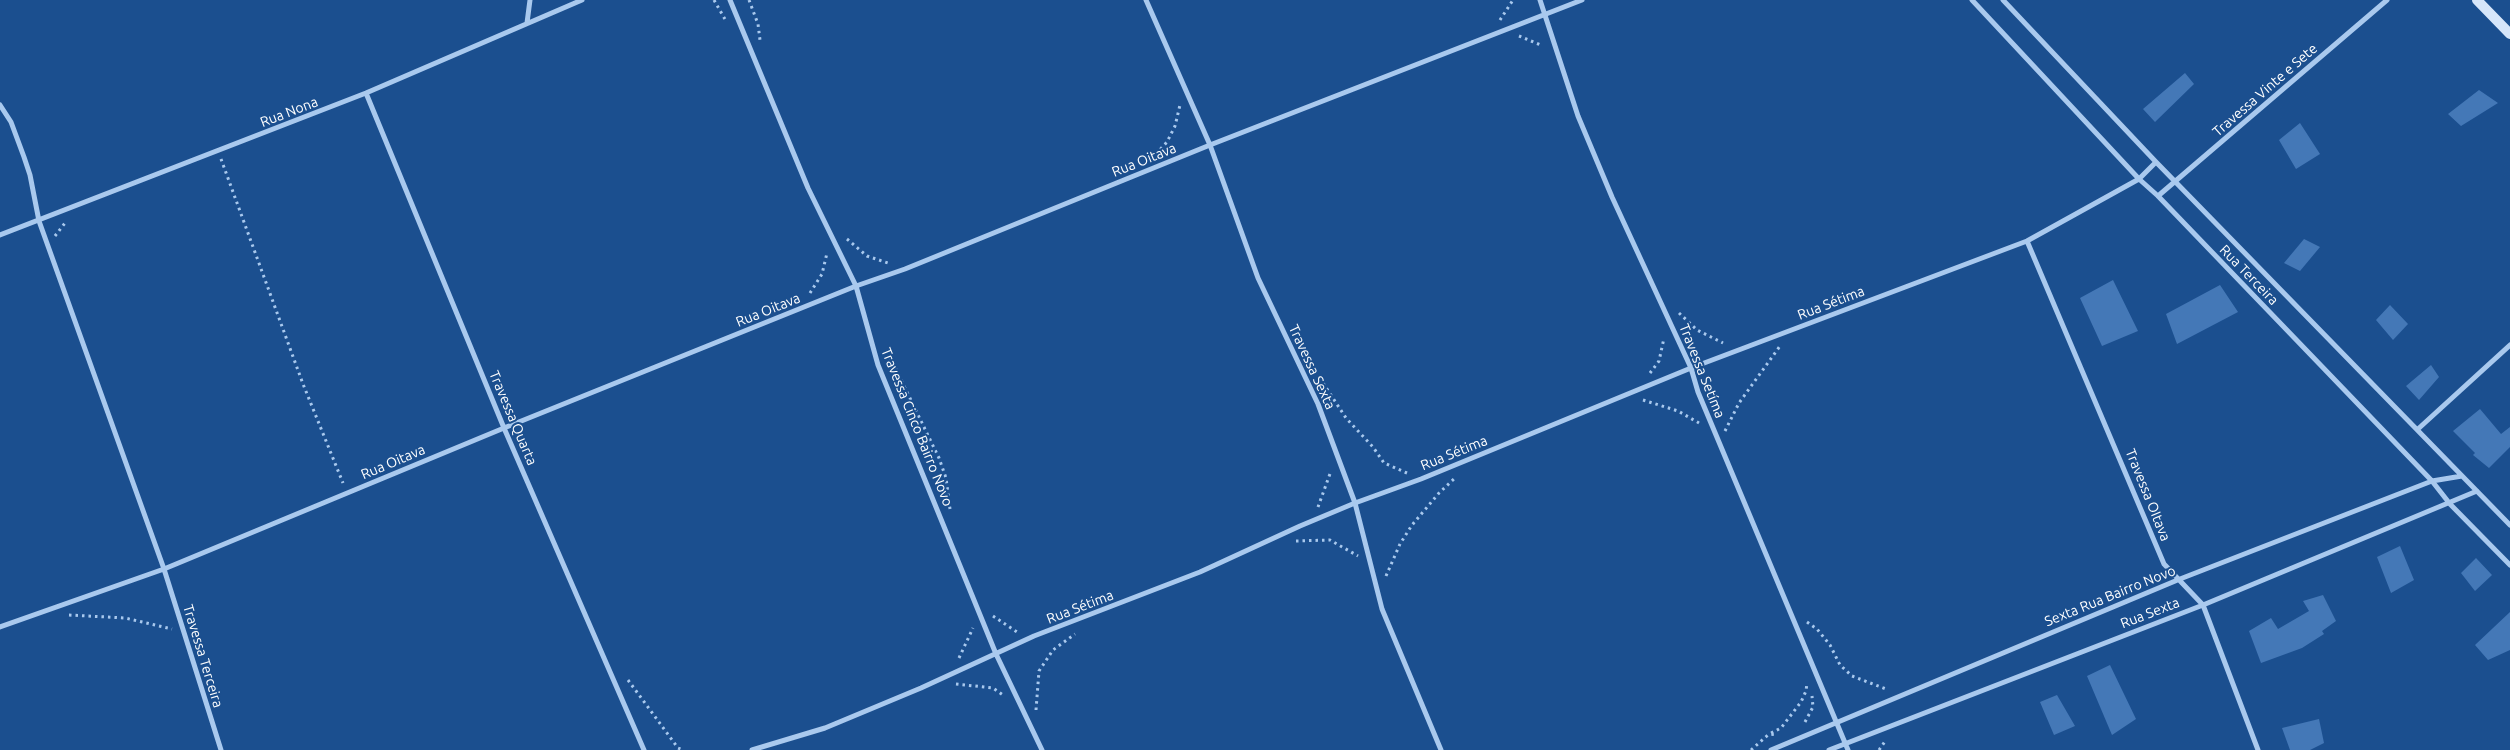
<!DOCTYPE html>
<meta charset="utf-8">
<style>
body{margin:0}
canvas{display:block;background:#1b4f8f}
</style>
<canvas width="2510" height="750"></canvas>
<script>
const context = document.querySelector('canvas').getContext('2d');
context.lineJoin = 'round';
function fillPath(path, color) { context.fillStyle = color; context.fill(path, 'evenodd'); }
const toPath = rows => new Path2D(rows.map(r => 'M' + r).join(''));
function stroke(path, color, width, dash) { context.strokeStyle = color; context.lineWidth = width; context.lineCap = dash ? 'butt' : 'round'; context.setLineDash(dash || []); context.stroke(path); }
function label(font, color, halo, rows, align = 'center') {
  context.font = font + ' Ubuntu,sans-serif'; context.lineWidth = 4; context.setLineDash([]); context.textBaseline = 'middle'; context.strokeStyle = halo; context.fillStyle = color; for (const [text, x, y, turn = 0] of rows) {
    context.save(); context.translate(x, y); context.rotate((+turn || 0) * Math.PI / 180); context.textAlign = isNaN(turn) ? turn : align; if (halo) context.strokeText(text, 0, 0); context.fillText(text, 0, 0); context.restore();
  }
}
fillPath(toPath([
 [2185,73,2194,84,2155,122,2143,109],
 [2479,90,2498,103,2461,126,2448,114],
 [2300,123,2320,154,2296,169,2279,140],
 [2304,239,2320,247,2300,271,2284,263],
 [2113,280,2138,331,2102,346,2080,298],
 [2220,285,2238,312,2177,344,2166,314],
 [2390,305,2408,324,2393,340,2376,320],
 [2431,365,2439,377,2419,400,2406,386],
 [2480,409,2501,434,2510,427,2510,447,2489,468,2473,455,2475,453,2453,431],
 [2400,546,2414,580,2391,593,2377,557],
 [2476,558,2492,575,2475,591,2461,573],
 [2323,595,2336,621,2322,631,2324,634,2302,648,2261,663,2249,631,2271,618,2278,629,2309,611,2303,601],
 [2510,612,2510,650,2488,660,2475,645],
 [2110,665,2136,719,2112,735,2087,676],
 [2057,695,2075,726,2054,735,2040,702],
 [2319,719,2324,743,2310,750,2290,750,2282,728]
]), '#4478b7');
stroke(toPath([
 [714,0,726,21],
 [749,0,758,24,760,40],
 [1500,20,1513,0],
 [1519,36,1543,46],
 [1156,154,1167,142,1175,126,1180,105],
 [221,159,303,384,343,483],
 [55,236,65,223],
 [847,239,867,256,888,263],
 [810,293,822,274,827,253],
 [1679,313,1697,330,1723,343],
 [887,351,939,458,946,478,950,509],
 [1650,373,1659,361,1664,338],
 [1323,383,1346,418,1373,447,1384,463,1407,473],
 [1643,400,1678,411,1699,423],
 [1725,431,1739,403,1780,346],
 [1318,507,1331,471],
 [1296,541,1330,540,1358,556],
 [1386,576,1400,544,1412,525,1439,493,1455,478],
 [69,615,125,618,172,629],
 [993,616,1017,632],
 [1807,622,1817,629,1830,645,1840,665,1852,676,1886,689],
 [959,658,973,628],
 [628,680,678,748,683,750],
 [956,684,993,688,1003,695],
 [1036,710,1039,671,1053,650,1075,634],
 [1805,722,1813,707,1812,696],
 [1771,733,1781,728,1801,702,1806,691,1807,683],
 [1751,750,1768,735,1777,734],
 [1879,750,1886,740]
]), '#a9c9ee', 3, [2.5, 4]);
stroke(toPath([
 [730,0,808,188,856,286,878,365,996,654,1042,750],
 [1146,0,1210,145,1258,278,1318,404,1355,503,1382,609,1441,750],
 [1540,0,1578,116,1612,197,1691,368,1698,392,1848,750],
 [1972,0,2139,179,2158,196,2432,481,2450,504,2510,565],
 [2003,0,2156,162,2510,525],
 [527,23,530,0],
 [366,93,504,428,644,750],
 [0,105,11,122,24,157,30,175,39,221,164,569,221,750],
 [2158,196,2387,0],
 [0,235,366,93,582,0],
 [2027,241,2164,564,2203,605,2258,750],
 [2418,429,2510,345],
 [0,627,164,569,504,428,856,286,905,269,1210,145,1582,0],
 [752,750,825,728,921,688,1034,636,1200,572,1300,526,1355,503,1421,479,1691,368,2027,241,2139,179,2156,162],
 [1771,750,2180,579,2432,481,2462,476],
 [1829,750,2203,605,2477,491]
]), '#a9c9ee', 5);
stroke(toPath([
 [2477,0,2510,34]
]), '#d6e6fa', 10);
label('14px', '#fff', '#1b4f8f', [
 ["Travessa Vinte e Sete",2265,90,-41],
 ["Rua Nona",289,112,-21],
 ["Rua Oitava",1144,160,-22],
 ["Rua Terceira",2249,275,46],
 ["Rua Sétima",1831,303,-21],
 ["Rua Oitava",768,310,-22],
 ["Travessa Sexta",1312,367,65],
 ["Travessa Setíma",1702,371,68],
 ["Travessa Quarta",513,418,67],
 ["Travessa Cinco Bairro Novo",917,427,68],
 ["Rua Sétima",1454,453,-22],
 ["Rua Oitava",393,462,-23],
 ["Travessa OItava",2148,495,68],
 ["Sexta Rua Bairro Novo",2110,596,-22],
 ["Rua Sétima",1080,607,-21],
 ["Rua Sexta",2150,613,-21],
 ["Travessa Terceira",203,656,73]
]);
</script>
